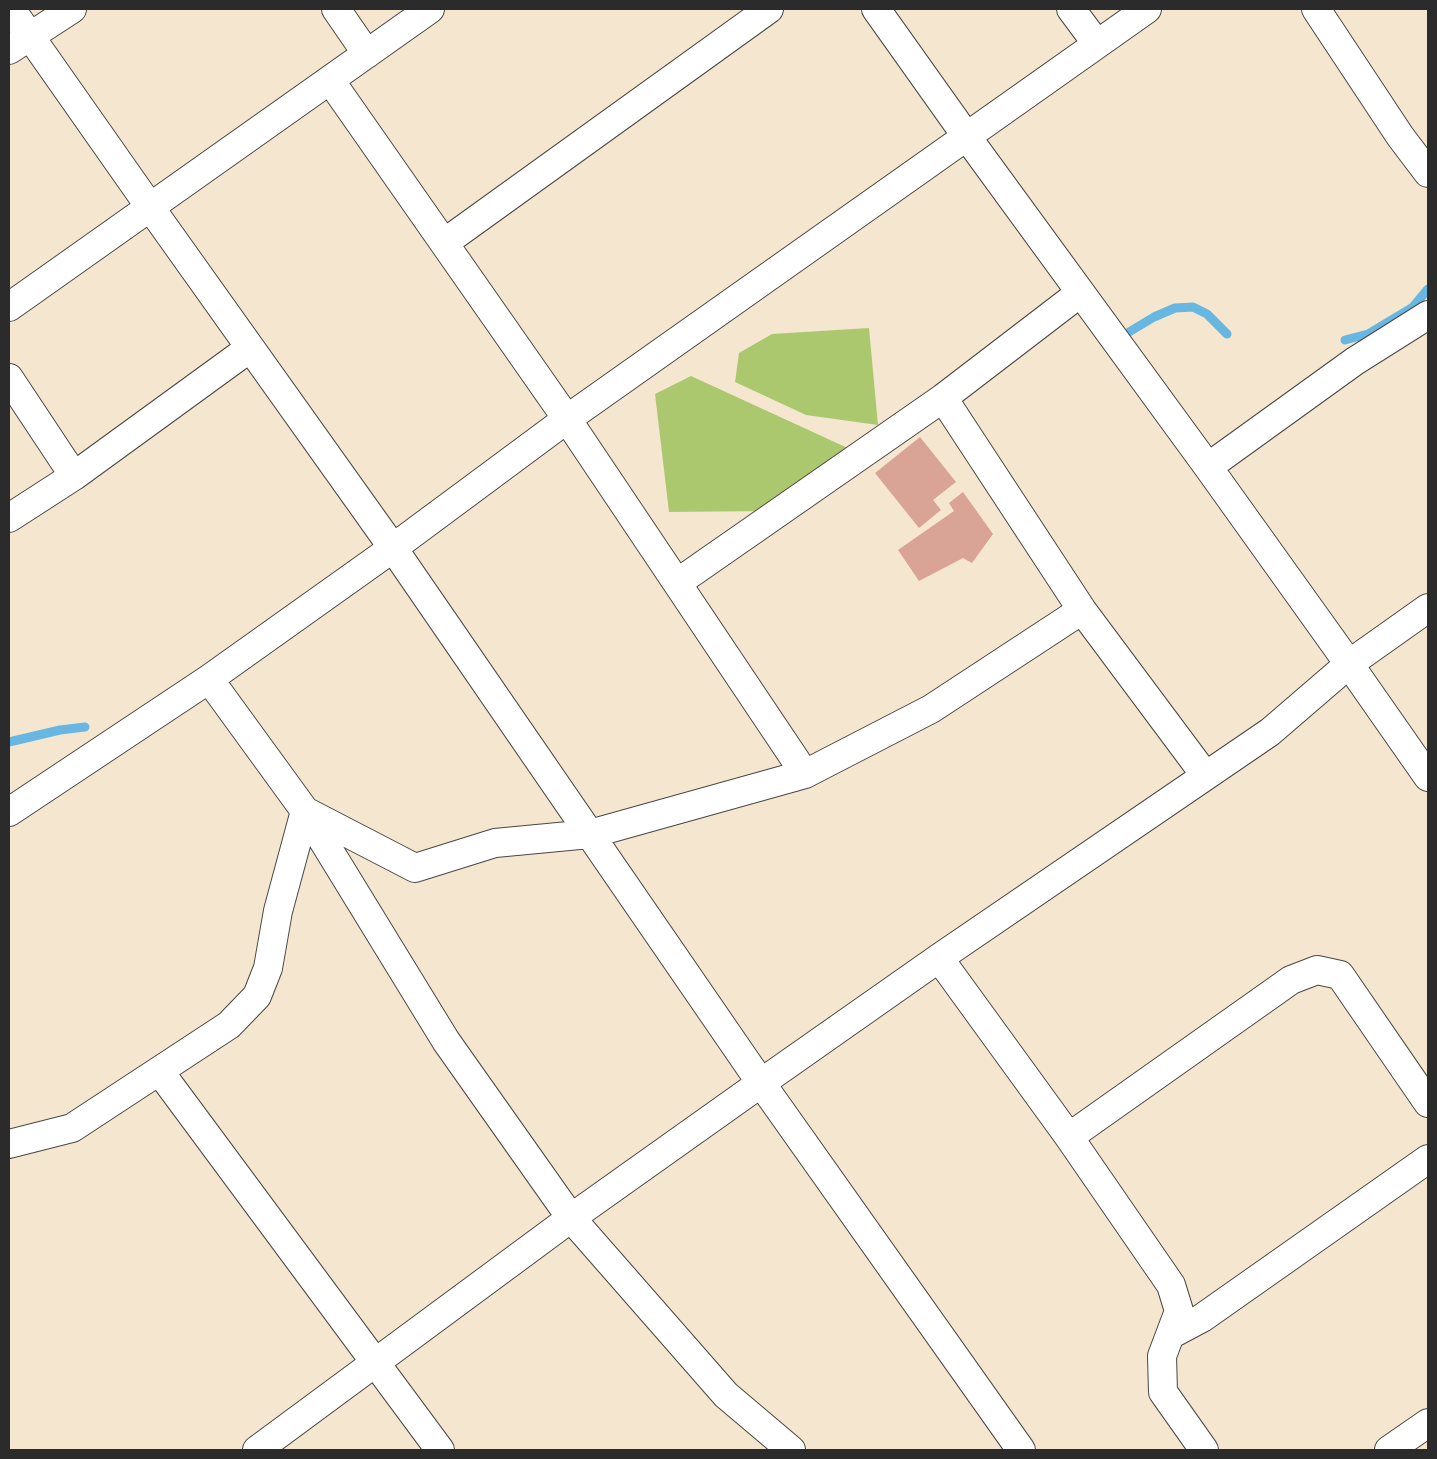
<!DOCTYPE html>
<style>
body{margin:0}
#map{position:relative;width:1437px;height:1459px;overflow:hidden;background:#f5e7cf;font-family:"Gochi Hand",sans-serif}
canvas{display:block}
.frame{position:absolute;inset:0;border:10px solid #2b2b2b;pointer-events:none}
</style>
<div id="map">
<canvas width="1437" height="1459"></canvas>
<div class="frame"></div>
</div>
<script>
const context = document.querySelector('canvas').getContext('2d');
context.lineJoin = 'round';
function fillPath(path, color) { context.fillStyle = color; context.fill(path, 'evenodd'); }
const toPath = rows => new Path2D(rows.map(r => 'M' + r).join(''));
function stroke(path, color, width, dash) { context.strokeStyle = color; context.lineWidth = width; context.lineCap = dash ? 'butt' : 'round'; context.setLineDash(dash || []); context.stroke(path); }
fillPath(toPath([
 [869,328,878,425,806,415,735,382,739,353,772,334],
 [691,376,852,450,771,511,669,512,655,394]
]), '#acc86e');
stroke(toPath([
 [1129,332,1154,317,1175,308,1193,307,1207,314,1227,334],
 [1345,340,1368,334,1413,307,1428,289],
 [9,742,60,730,85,727]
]), '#68b7e2', 9);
fillPath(toPath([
 [920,437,956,482,933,500,941,510,919,528,875,473],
 [963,492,993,534,972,563,963,558,919,581,898,550,954,511,949,503]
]), '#d9a395');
const minor = toPath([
 [11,9,150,207,393,548,761,1083,1021,1450],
 [336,9,367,54],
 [876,9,967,137,1208,467,1349,664,1428,777],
 [1071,9,1097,44],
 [9,50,72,9],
 [330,80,567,419,805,774],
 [444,243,769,9],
 [9,307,430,9],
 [9,378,74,476],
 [943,398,1082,610,1205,775],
 [1208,467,1355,361,1428,315],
 [9,518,74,476,250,348],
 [677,583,943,398,1080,293],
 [305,811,415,868,495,843,590,834,805,774,931,709,1082,610],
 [305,811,446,1041,571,1218,726,1395,791,1450],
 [9,812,209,679,393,548,567,419,1147,9],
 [939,958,1069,1137,1171,1285,1179,1311,1162,1356,1163,1392,1204,1450],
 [160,1072,440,1450],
 [1069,1137,1291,980,1317,970,1340,975,1428,1103],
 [9,1144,72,1128,229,1025,257,996,268,968,278,911,305,811,209,679],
 [1170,1335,1202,1318,1428,1159],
 [257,1450,571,1218,761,1083,939,958,1270,732,1349,664,1428,608],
 [1389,1450,1428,1423]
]);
const tertiary = toPath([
 [1316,9,1400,136,1428,173]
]);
stroke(minor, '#494744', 30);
stroke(tertiary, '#494744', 30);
stroke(minor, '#fff', 28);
stroke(tertiary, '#fff', 28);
</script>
